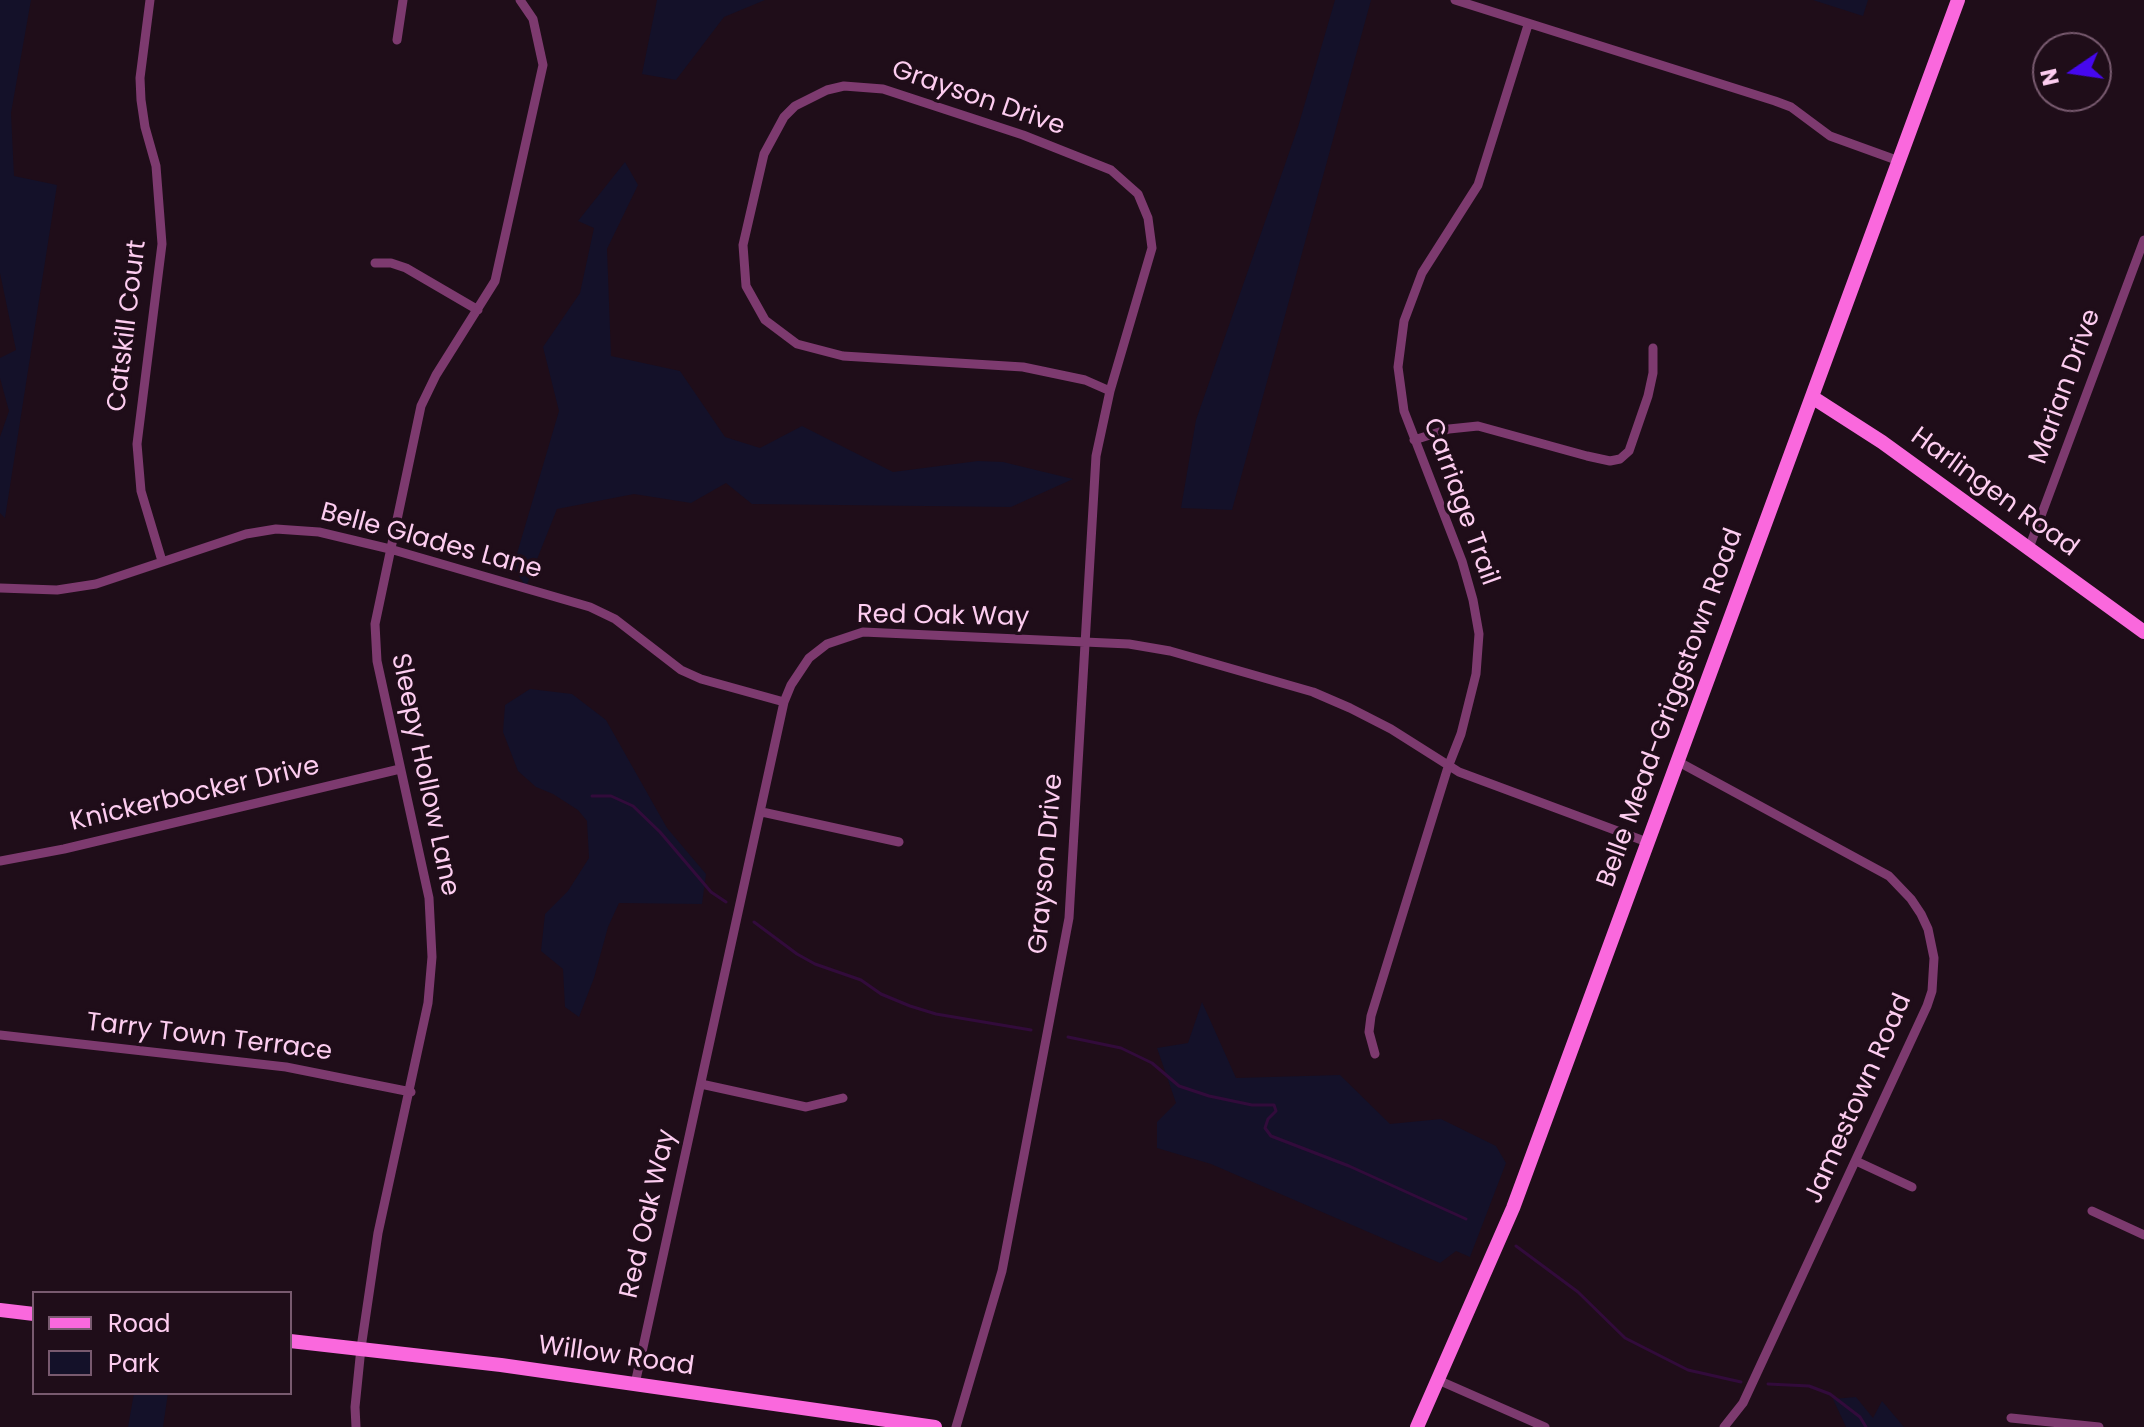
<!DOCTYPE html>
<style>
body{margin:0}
#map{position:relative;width:2144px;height:1427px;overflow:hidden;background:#1f0d19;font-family:Poppins,sans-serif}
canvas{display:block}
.legend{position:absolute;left:32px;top:1291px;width:260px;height:104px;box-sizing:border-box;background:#1f0d19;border:2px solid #785a6f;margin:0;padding:10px 14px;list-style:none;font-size:24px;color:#fdcdf0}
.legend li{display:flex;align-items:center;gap:16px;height:40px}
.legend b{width:40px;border:2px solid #785a6f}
.north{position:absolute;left:2032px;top:32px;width:80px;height:80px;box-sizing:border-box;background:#1f0d19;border:2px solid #785a6f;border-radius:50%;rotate:257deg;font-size:22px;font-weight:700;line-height:32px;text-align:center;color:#fdcdf0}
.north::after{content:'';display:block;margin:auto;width:28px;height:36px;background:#4608ee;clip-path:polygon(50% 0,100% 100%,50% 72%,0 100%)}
</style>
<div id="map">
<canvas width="2144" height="1427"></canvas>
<ul class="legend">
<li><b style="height:10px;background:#fa68dd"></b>Road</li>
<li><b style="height:22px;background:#141129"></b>Park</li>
</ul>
<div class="north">N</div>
</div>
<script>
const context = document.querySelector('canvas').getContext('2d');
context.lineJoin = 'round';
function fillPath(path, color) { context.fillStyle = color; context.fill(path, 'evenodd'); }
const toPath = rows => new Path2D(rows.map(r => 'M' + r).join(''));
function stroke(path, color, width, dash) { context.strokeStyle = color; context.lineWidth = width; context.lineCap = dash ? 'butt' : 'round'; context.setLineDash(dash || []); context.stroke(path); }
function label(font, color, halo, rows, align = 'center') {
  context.font = font + ' Poppins,sans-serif'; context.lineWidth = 7; context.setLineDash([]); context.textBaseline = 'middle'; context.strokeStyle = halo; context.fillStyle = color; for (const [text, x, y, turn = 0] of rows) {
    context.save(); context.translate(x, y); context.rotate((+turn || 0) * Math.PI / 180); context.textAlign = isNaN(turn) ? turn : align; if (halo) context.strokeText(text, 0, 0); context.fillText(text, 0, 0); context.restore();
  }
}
fillPath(toPath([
 [0,0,31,0,11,113,14,176,57,185,5,518,0,513,0,437,9,411,0,378,0,358,16,350,0,273],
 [657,0,765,0,724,17,676,80,642,74],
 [1335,0,1371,0,1232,510,1181,508,1196,420,1298,127],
 [1813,0,1870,0,1868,0,1863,16],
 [625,162,638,185,607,249,611,356,680,371,725,437,760,448,802,426,893,472,978,461,1003,462,1073,479,1011,507,752,504,726,483,691,503,634,494,557,509,526,587,513,567,559,411,543,347,580,293,594,228,578,221],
 [530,689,572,694,606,720,667,828,706,874,702,904,619,903,608,927,594,978,579,1017,565,1007,563,969,541,951,545,914,568,891,589,858,587,821,578,810,553,794,536,787,518,771,503,732,505,705],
 [1202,1002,1236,1078,1340,1075,1390,1124,1441,1119,1496,1146,1506,1163,1470,1257,1456,1251,1440,1263,1211,1164,1157,1148,1157,1122,1176,1103,1157,1048,1188,1043],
 [134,1393,168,1393,163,1427,128,1427],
 [1856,1397,1873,1418,1882,1401,1904,1427,1846,1427,1833,1399]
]), '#141129');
stroke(toPath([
 [592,796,611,796,633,806,660,832,711,892,726,902],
 [754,922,797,954,815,964,861,980,881,994,910,1006,936,1014,1031,1030],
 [1068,1037,1121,1048,1152,1063,1179,1086,1209,1096,1252,1105,1274,1105,1276,1111,1268,1119,1265,1128,1271,1136,1349,1166,1466,1219],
 [1516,1246,1578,1292,1625,1338,1688,1370,1741,1382],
 [1768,1384,1809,1386,1830,1394,1860,1417,1866,1427]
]), '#320b3b', 3);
stroke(toPath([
 [150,0,140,78,141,100,145,127,156,166,162,244,137,444,141,491,162,561],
 [1455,0,1775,101,1791,107,1830,136,1899,161],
 [397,40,403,0],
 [844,86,883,89,1023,135,1111,170,1138,194,1148,218,1152,248,1110,391,1085,380,1023,367,843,356,797,344,765,320,746,286,743,245,764,154,784,117,795,106,827,90,844,86],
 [375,263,391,263,406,268,478,310],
 [1414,440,1449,429,1478,426,1587,456,1610,461,1620,459,1629,451,1648,396,1653,373,1653,348],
 [2029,548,2144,240],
 [0,588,57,590,96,584,246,534,276,529,319,532,390,549,590,607,615,619,681,670,701,679,784,702],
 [1677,761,1889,876,1911,899,1921,914,1928,929,1934,958,1932,991,1927,1006,1743,1403,1724,1427],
 [762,812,899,842],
 [0,861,64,849,400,769],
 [0,1035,286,1067,411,1092],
 [1375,1054,1369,1032,1371,1016,1448,767,1461,734,1476,674,1479,634,1473,600,1462,561,1404,411,1398,367,1404,321,1422,273,1478,185,1528,25],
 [701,1084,806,1107,843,1098],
 [1856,1161,1912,1187],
 [2092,1211,2144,1235],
 [1438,1380,1545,1427],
 [635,1384,784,702,791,685,809,658,827,644,863,632,1129,644,1170,651,1313,692,1350,708,1391,729,1459,772,1647,842],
 [2011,1418,2099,1427],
 [356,1427,355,1407,361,1348,378,1233,428,1003,432,957,429,898,377,661,375,624,421,406,436,375,495,281,543,65,533,19,520,0],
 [956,1427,1002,1271,1069,918,1096,456,1110,391]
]), '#7d3a6f', 9);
stroke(toPath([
 [1812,397,1882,442,2144,632],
 [0,1310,34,1314],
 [290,1341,501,1365,935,1427],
 [1417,1427,1513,1208,1958,0]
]), '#fa68dd', 14);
label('26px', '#fdcdf0', '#1f0d19', [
 ["Grayson Drive",978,99,19],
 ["Catskill Court",128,326,-83],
 ["Marian Drive",2066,387,-70],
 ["Harlingen Road",1994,493,36],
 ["Carriage Trail",1460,502,70],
 ["Belle Glades Lane",431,542,15],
 ["Red Oak Way",943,617,1],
 ["Belle Mead-Griggstown Road",1671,708,-70],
 ["Sleepy Hollow Lane",424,775,78],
 ["Knickerbocker Drive",195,795,-13],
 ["Grayson Drive",1047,864,-85],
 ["Tarry Town Terrace",209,1038,7],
 ["Jamestown Road",1859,1099,-66],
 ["Red Oak Way",649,1214,-77],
 ["Willow Road",616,1357,8]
]);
</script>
